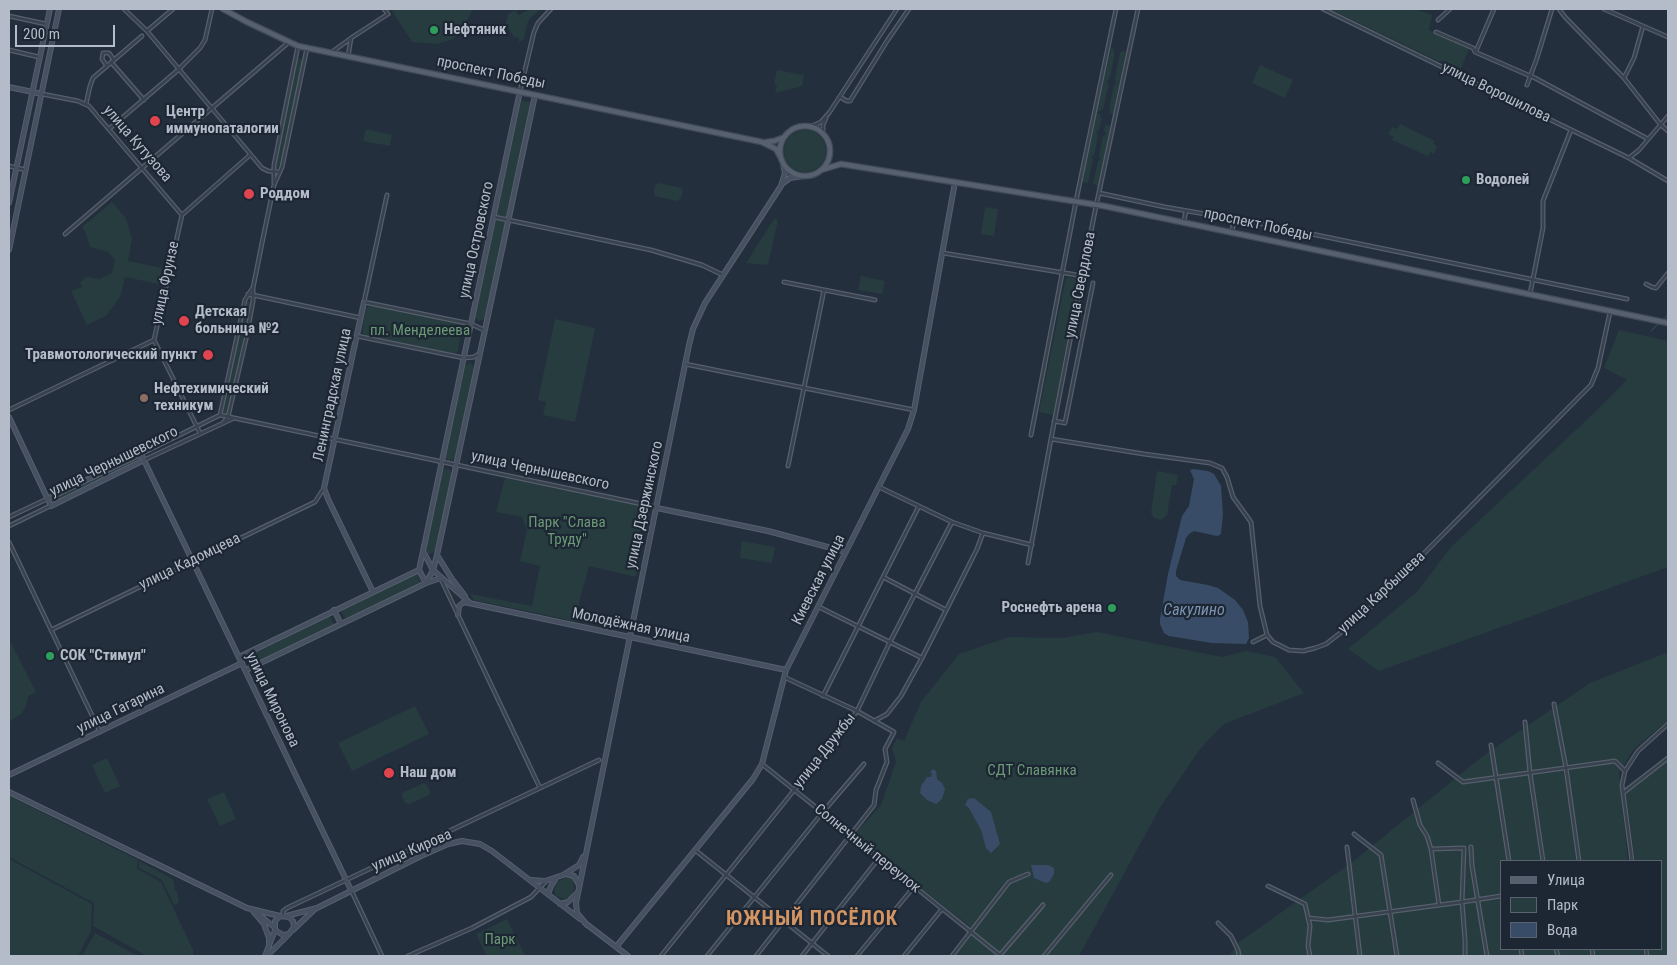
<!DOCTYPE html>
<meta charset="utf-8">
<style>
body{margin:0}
#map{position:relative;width:1677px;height:965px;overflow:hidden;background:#242f3e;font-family:"Roboto Condensed",sans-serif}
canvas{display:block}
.frame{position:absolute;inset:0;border:10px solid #b4bcc9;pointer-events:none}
.legend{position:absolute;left:1500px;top:860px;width:162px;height:90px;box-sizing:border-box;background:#1d2633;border:1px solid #59626f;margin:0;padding:6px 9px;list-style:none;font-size:15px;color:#b4bcc9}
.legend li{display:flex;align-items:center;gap:10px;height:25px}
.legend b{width:25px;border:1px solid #59626f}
.scale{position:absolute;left:15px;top:25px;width:100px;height:22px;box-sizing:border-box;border:2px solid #b4bcc9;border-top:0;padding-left:6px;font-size:15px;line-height:18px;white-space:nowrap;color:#b4bcc9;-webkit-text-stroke:4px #1d2633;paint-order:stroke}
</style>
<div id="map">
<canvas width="1677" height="965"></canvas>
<div class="frame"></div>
<ul class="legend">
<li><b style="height:6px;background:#56606e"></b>Улица</li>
<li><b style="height:14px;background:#263c3f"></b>Парк</li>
<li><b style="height:14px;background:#394c67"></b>Вода</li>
</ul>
<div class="scale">200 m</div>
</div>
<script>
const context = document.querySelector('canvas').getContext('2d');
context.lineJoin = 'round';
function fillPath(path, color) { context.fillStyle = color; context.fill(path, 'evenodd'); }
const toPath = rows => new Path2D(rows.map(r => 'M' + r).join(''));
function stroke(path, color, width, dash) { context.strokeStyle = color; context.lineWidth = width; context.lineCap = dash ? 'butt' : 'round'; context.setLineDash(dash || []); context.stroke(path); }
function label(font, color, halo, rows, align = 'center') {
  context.font = font + ' "Roboto Condensed",sans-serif'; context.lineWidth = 4.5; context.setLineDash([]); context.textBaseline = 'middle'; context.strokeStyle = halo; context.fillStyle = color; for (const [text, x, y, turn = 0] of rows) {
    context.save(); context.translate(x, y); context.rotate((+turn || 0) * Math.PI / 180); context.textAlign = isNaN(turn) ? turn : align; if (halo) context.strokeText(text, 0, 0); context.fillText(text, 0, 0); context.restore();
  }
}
fillPath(toPath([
 [391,9,473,9,460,33,453,39,437,44,412,42],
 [530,9,537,9,538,11,528,21,524,39,519,42,519,38,514,37,506,24,508,14,515,10,519,15],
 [1330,9,1415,9,1432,15,1429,30,1469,49,1460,71,1442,61,1438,61],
 [1111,48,1114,49,1113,52,1115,52,1110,77,1107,82,1109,84,1103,109,1102,109,1101,111,1097,111],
 [1122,51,1126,52,1113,114,1110,113,1110,110,1109,110,1114,85,1116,84,1115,78,1120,53],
 [297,58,303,59,281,168,275,167],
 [1260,65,1293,80,1285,98,1252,83],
 [777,70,804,75,802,86,775,93,777,85,774,84],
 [521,100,531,102,506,218,496,217],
 [1097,113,1100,114,1100,117,1102,118,1099,130,1096,132,1098,135,1094,155,1091,157,1093,159,1088,183,1082,182],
 [1400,124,1435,141,1433,144,1437,146,1434,154,1430,152,1428,156,1392,140,1394,137,1388,134,1392,127,1397,129],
 [1105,125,1110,126,1110,129,1098,186,1093,184,1098,161,1101,159,1099,156,1103,136,1106,134,1104,131],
 [366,129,392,135,390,146,363,141],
 '784 151a21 21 0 1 1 42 0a21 21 0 1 1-42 0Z',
 [659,183,681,188,683,191,681,198,677,201,655,196,654,192,655,185],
 [112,202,126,218,132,239,128,261,162,268,159,284,125,277,120,297,107,315,87,325,71,291,82,287,80,283,84,278,88,277,100,279,112,273,115,260,108,252,90,247,86,233,82,227],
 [985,207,998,209,994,236,981,234],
 [496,218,506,220,485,319,479,321,474,317],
 [774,219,778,220,768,265,746,263],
 [861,276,885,281,882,294,858,290],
 [1066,277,1079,279,1053,415,1039,412],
 [246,301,251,302,227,414,223,413],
 [371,305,460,323,462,327,458,351,454,354,364,335,362,330,366,308],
 [555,319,595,328,575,422,543,415,546,402,538,400],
 [1619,330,1668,341,1668,567,1379,671,1348,649,1417,592,1451,547,1593,414,1627,380,1604,368],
 [470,362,474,368,455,459,449,461,445,457,465,366],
 [134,459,136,462,57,500,55,496],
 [448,468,452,473,435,552,429,554,425,550,442,471],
 [1157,471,1178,475,1176,485,1172,485,1167,515,1161,520,1154,518,1151,513],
 [505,478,651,508,636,577,589,566,574,621,474,600,470,594,532,606,540,566,520,561,527,530,522,517,496,512],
 [742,541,775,547,772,563,740,558],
 [417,574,421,582,345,619,341,611],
 [330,616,334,625,251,665,247,656],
 [1097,632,1222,657,1246,651,1275,657,1304,693,1224,724,1200,749,1161,806,1079,956,952,956,973,929,854,835,881,805,896,762,892,748,897,738,904,741,921,702,959,654,1009,637,1062,638],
 [9,639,36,692,28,696,26,706,21,714,9,722],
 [1668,652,1668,720,1634,749,1619,773,1628,861,1501,861,1501,949,1643,949,1644,956,1229,956,1238,943,1351,863,1483,756,1590,683],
 [415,706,429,734,352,771,338,743],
 [1668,755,1668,956,1650,956,1648,949,1661,949,1661,861,1635,861,1625,787],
 [107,758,120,786,105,793,92,765],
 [424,783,428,786,430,792,429,795,410,804,405,803,402,796,402,793],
 [224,792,236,819,220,826,207,799],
 [9,796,138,860,137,869,161,882,193,950,193,956,147,956,93,926,94,903,9,857],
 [9,859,92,904,91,931,78,956,9,956],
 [139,861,173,879,175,891,177,892,179,901,177,904,174,905,162,880,139,868],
 [567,877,573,879,574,890,569,898,564,899,556,896,554,889,557,882],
 [507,919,525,956,487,956,476,934],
 [95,933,138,956,82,956]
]), '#263c3f');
fillPath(toPath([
 [1193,469,1208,471,1214,474,1221,486,1223,514,1221,533,1220,535,1217,536,1194,531,1189,534,1186,538,1176,571,1176,576,1180,580,1208,585,1218,588,1235,600,1243,610,1248,622,1249,638,1246,644,1212,643,1169,636,1164,633,1160,624,1160,619,1168,574,1182,516,1189,506,1194,479,1190,470],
 [933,769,936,771,937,779,942,783,945,789,942,799,936,804,927,800,920,793,921,786,927,777,931,777,932,774,930,772],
 [974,798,991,812,1000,844,991,853,986,848,981,830,969,808,965,805,968,799],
 [1031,865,1048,865,1054,868,1054,874,1050,881,1046,883,1034,878]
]), '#394c67');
stroke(toPath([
 [1662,321,1668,315],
 [1651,331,1659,323]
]), '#394c67', 1);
const street = toPath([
 [124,9,147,31,262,168,268,171,279,172],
 [1323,9,1629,158,1668,181],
 [1559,9,1565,17,1624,78,1660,124,1668,131],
 [1604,9,1668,37],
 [9,16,46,24],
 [1438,20,1450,9],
 [147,31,173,9],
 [1436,32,1473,48,1475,52,1535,78,1648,139],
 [9,50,39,57],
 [1476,51,1494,9],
 [332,52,350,39],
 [348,57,351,38,388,14,384,9],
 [111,62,144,100],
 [107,66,102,59,103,53,109,53,114,60],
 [1624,78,1634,58,1643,26],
 [1527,85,1537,58,1552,9],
 [520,91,534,32,538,23,551,9],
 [42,94,78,101,89,106,181,214],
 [840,97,847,101,850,101,887,41,909,9],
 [86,104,90,86,93,78,142,36],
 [810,127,821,122,829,113,897,9],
 [109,129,178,70,200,48,205,40,212,9],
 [823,134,823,125,826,118],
 [1629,158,1639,150,1668,116],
 [9,166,26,170],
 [274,183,274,165,298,46],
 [1099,193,1165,207,1268,225,1627,299],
 [387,195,364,302,471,324,484,330],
 [494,217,651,250,702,265,723,275],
 [1184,221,1186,211],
 [1232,232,1234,219],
 [65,234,289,42],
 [943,253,1083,276],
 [784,282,875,300],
 [1646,284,1652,287,1656,288,1668,273],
 [248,294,361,318],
 [1530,294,1543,228,1543,201,1571,130],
 [357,336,464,358,474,357,479,354],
 [154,340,182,215,250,155],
 [154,340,200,433],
 [685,364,914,410],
 [9,410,154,340],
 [220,415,245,300,252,289],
 [1054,421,1065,423,1093,283],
 [223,423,228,417,246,339,253,301,253,288,261,248,274,185,282,167,307,48],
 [1031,435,1077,196,1116,9],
 [1051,439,1144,454,1210,463,1222,468,1227,477,1233,497,1251,522,1260,606,1267,635,1273,642,1289,650,1303,651,1315,648,1326,644,1361,617,1591,385,1598,368,1610,312],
 [141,454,220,415,656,507],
 [144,460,232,419],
 [788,466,824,290],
 [879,487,952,522,983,533,1032,545],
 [9,517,47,499],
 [9,526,50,506],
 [9,542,100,732],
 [1028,563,1051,439,1095,211,1138,9],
 [883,577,946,610],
 [441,579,540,788],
 [819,607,922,658],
 [51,630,315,502,324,488],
 [1253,642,1267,635],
 [823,696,919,506],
 [1554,704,1566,768,1579,861],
 [874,721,887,714,901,696,922,658,967,569,977,549,983,533],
 [1525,722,1530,773,1543,861],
 [1491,745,1509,861],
 [1438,763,1463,782,1615,761,1625,771],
 [762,764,1001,956],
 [1623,793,1668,758],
 [1413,800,1420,825,1427,836,1431,849,1439,905],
 [1354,834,1381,855,1397,956],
 [1347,847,1360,956],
 [1471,847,1472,866,1487,956],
 [1431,849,1464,848,1462,902,1465,940,1465,956],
 [695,850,828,956],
 [1632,861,1622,785,1625,771,1638,751,1668,724],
 [1268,886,1305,904,1310,926,1308,946,1310,956],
 [352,892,382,956],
 [283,916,283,911,287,908,599,760],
 [1309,918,1328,920,1462,902,1501,896],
 [1218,923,1231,936,1238,950,1239,956],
 [1521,949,1522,956],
 [1556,949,1558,956],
 [1592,949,1593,956],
 [1646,949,1647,956],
 [1000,955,1043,905],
 [408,956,472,928,531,897,546,881],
 [661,956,795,789,828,751,857,711,890,642,952,522],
 [707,956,822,813,864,764],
 [756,956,874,805,876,790,887,762,885,749,894,732,857,711,784,677],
 [802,956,879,858],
 [857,956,913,888],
 [904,956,942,909],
 [952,956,1009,882,1028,874],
 [1044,956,1111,875]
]);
const secondary = toPath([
 [9,87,42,94],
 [782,184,790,178,804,176],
 [9,203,50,9],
 [9,250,59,9],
 [364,302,324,488,328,499,373,592],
 [9,417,51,506,144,460],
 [47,499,141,454,351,890],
 [657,508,768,531,846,552],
 [424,553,433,570,469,602],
 [437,555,452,579,465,596],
 [419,570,520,91],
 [419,570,426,583],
 [426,583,433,570,437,555,535,95],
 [334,610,341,624],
 [458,615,459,606,464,602,786,670],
 [239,657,419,570],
 [246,670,426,583,441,578],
 [9,775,242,663],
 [9,792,247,908,280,916,289,917,293,921,294,927,289,934,283,935,275,930,275,921,280,916],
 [566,874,574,876,579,885],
 [531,880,545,881,563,875,579,865,583,857],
 [548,894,551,886,556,878],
 [560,904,568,902,577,893],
 [253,911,264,924,269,938,269,947],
 [258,914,274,927],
 [286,916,317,908,421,856,448,844,462,841,480,844,492,851,580,919],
 [585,923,628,956],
 [587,925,577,913,576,903,689,345,693,329,705,303,781,186,785,173,783,164],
 [293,930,315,909],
 [616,947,753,779,762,764,786,670,908,429,914,410,955,182],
 [265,956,275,930],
 [267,956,288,935]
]);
const primary = toPath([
 [223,9,247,22,298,46,762,142,776,149,782,160],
 '780 151a25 25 0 1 1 50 0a25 25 0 1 1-50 0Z',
 [766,142,774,141,782,138],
 [821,170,841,164,1104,206,1668,323]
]);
stroke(street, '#565f6c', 5);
stroke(secondary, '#565f6c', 6);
stroke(primary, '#414a57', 7);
stroke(street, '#38414e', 2.5);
stroke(secondary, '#465061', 4);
stroke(primary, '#56606e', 4.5);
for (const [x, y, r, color] of [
 [434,30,5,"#2e9e5b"],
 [155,121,6,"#e0444e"],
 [1466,180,5,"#2e9e5b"],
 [249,194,6,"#e0444e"],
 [184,321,6,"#e0444e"],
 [208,355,6,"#e0444e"],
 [144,398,5,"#8d6e63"],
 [1112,608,5,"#2e9e5b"],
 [50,656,5,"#2e9e5b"],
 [389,773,6,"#e0444e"]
]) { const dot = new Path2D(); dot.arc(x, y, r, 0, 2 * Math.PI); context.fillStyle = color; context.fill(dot); stroke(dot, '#1d2633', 2); }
label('bold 15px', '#b4bcc9', '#1d2633', [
 ["Нефтяник",444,30],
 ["Центр",166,112],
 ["иммунопаталогии",166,129],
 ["Водолей",1476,180],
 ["Роддом",260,194],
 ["Детская",195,312],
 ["больница №2",195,329],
 ["Травмотологический пункт",197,355,"right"],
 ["Нефтехимический",154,389],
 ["техникум",154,406],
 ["Роснефть арена",1102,608,"right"],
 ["СОК \"Стимул\"",60,656],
 ["Наш дом",400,773]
], 'left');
label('15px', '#b4bcc9', '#1d2633', [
 ["проспект Победы",491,73,12],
 ["улица Ворошилова",1496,93,26],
 ["улица Кутузова",137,144,49],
 ["проспект Победы",1258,225,12],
 ["улица Островского",477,240,-78],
 ["улица Фрунзе",166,283,-78],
 ["улица Свердлова",1081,285,-79],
 ["Ленинградская улица",333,395,-78],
 ["улица Чернышевского",114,462,-26],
 ["улица Чернышевского",540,471,12],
 ["улица Дзержинского",645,505,-78],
 ["улица Кадомцева",190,562,-26],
 ["Киевская улица",819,580,-63],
 ["улица Карбышева",1382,593,-43],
 ["Молодёжная улица",631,626,12],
 ["улица Миронова",272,700,64],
 ["улица Гагарина",121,709,-26],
 ["улица Дружбы",825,751,-52],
 ["Солнечный переулок",867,849,39],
 ["улица Кирова",412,851,-23]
]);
label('15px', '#6b9a76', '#1d2633', [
 ["пл. Менделеева",420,331],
 ["Парк \"Слава",567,523],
 ["Труду\"",567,540],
 ["СДТ Славянка",1032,771],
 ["Парк",500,940]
]);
label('italic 16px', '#7c92b1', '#1d2633', [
 ["Сакулино",1194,611]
]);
context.letterSpacing = '1px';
label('bold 20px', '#d59563', '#1d2633', [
 ["ЮЖНЫЙ ПОСЁЛОК",812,920]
]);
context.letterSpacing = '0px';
</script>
